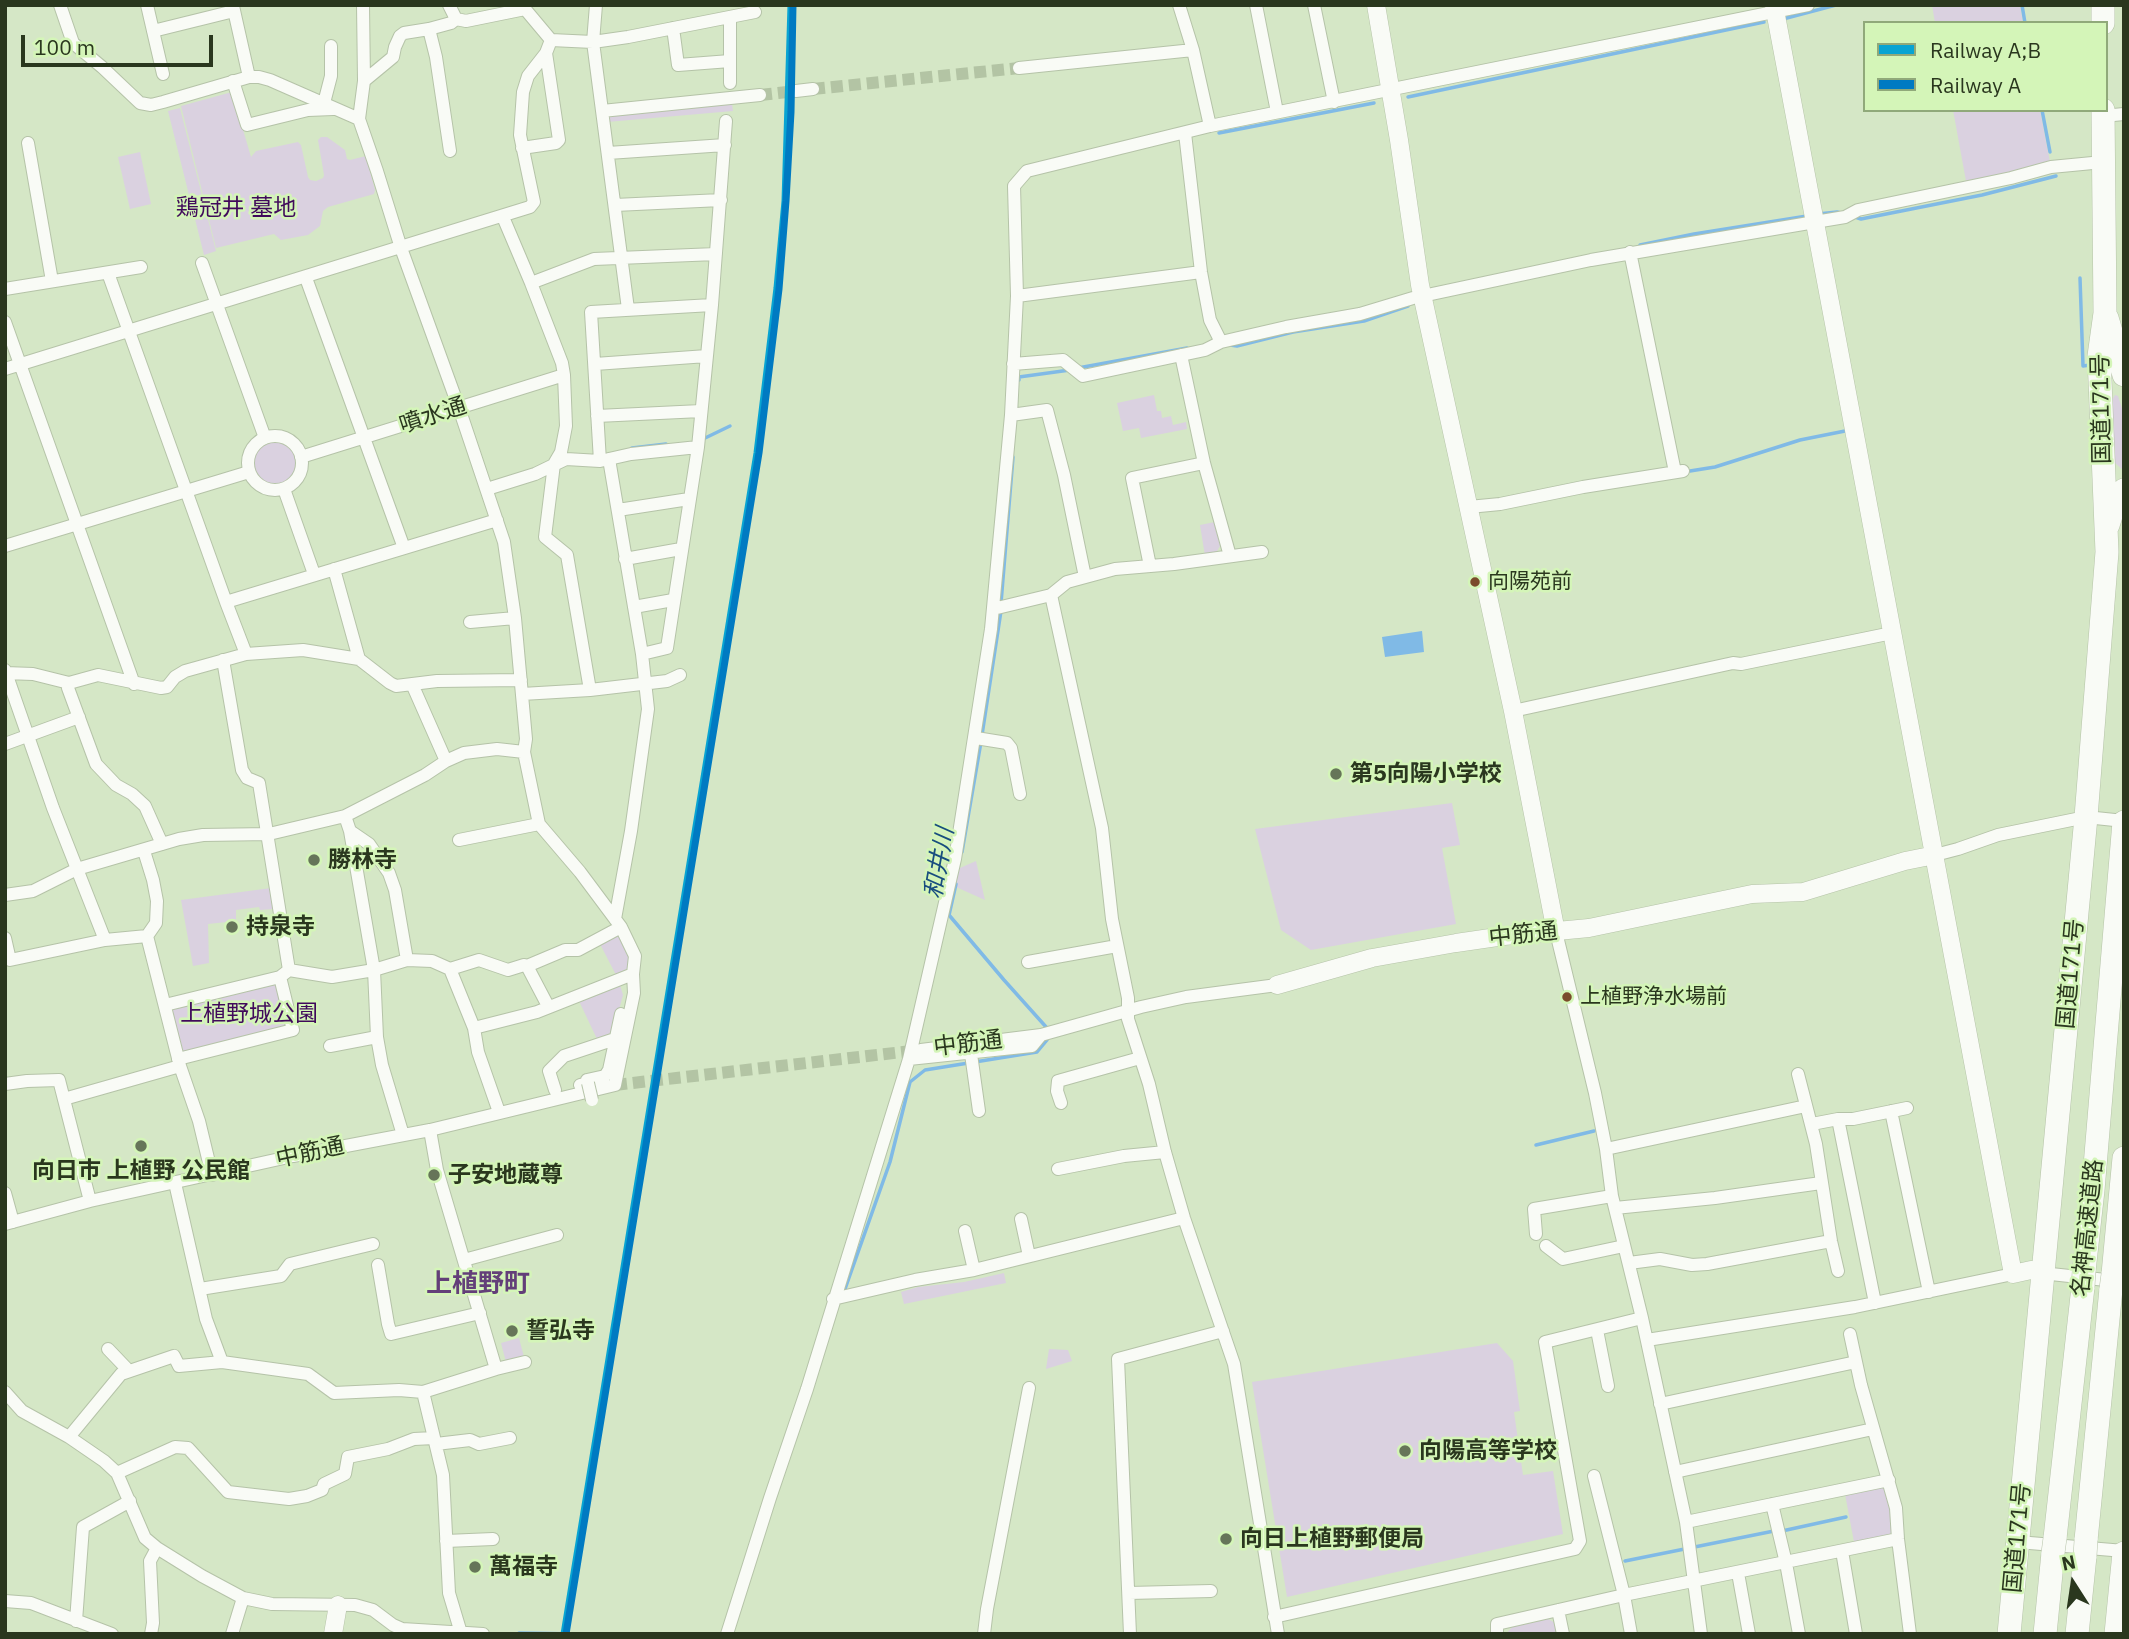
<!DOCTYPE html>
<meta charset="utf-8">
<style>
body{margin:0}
#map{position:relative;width:2129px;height:1639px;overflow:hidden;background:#d5e7c6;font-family:"IBM Plex Sans",sans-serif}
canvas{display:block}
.frame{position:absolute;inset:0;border:7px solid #2a371e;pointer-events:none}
.legend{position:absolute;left:1863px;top:21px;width:245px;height:91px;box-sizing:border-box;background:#d4f5b8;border:2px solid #90a97a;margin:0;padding:9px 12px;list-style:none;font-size:21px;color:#2a371e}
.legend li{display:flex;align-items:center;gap:14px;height:35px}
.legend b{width:35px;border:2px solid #90a97a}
.north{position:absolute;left:2038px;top:1548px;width:70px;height:70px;-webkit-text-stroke:5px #d4f5b8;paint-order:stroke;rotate:348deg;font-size:19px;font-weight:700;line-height:28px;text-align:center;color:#2a371e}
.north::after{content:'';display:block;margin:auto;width:24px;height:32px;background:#2a371e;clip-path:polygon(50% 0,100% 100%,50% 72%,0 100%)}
.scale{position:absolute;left:21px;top:35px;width:192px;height:32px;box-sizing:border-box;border:4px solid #2a371e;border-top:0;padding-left:9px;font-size:21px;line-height:24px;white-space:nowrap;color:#2a371e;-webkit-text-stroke:5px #d4f5b8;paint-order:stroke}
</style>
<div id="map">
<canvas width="2129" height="1639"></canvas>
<div class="frame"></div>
<ul class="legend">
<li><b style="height:9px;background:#08a4d2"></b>Railway A;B</li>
<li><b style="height:9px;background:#007ac2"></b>Railway A</li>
</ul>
<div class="north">N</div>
<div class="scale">100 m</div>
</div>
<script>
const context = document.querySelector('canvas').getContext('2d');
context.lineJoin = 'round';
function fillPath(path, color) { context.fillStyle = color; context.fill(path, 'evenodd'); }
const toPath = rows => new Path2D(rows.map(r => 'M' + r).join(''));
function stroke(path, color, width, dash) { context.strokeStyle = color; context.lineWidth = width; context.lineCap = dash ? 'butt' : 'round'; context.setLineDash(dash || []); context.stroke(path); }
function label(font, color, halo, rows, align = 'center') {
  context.font = font + ' "IBM Plex Sans","Noto Sans JP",sans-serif'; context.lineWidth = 5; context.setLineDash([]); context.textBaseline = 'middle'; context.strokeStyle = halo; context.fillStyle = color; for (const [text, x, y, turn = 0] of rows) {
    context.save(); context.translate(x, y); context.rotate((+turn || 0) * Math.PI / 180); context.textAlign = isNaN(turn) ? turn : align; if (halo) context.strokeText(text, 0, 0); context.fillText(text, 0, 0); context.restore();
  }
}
fillPath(toPath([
 [1932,5,2020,5,2023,23,1935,23],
 [232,92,251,157,256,151,298,142,301,145,308,177,310,180,316,181,323,178,324,175,318,140,321,137,327,137,345,150,347,159,350,160,366,156,375,190,374,194,328,207,323,211,320,226,308,235,281,240,274,234,216,248,181,106],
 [732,104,733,111,607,122,607,115],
 [180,108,216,251,204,255,168,111],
 [1953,110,2040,110,2050,162,2008,173,1966,181],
 [140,152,151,204,130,209,118,157],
 [1154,395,1157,411,1161,411,1162,418,1171,416,1173,425,1186,422,1187,429,1141,438,1139,428,1123,431,1117,403],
 [2115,395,2118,396,2124,415,2124,471,2115,463,2112,400],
 '252 464a23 23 0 1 1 46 0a23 23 0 1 1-46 0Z',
 [1215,522,1220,546,1216,553,1205,556,1200,525],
 [1452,803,1460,845,1442,848,1456,924,1311,950,1281,930,1255,829],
 [976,861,985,900,956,887,955,882,960,868],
 [271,888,274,909,260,910,259,907,236,910,236,921,208,924,209,963,193,966,181,900],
 [618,935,630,958,628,968,616,975,599,942],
 [273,982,277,985,289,1030,186,1055,179,1052,170,1015,175,1006],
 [620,985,623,995,613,1032,597,1039,579,1001],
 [1004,1273,1006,1283,904,1304,901,1292,918,1287,964,1282],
 [519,1338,524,1357,506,1362,501,1343],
 [1497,1343,1513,1361,1520,1411,1514,1412,1523,1475,1553,1471,1563,1534,1287,1597,1252,1382],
 [1049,1349,1068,1350,1072,1361,1046,1369],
 [1887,1486,1895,1528,1889,1535,1854,1542,1845,1494],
 [1548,1619,1557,1624,1559,1634,1506,1634,1512,1627]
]), '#dad1e0');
fillPath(toPath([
 [1422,631,1424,652,1385,657,1382,637]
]), '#80bae6');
stroke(toPath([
 [2022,5,2025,23],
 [1783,19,1836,5],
 [1408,97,1764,22],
 [2042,110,2050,152],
 [1219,133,1374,103],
 [1818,214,1837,212,1841,213],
 [1852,216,1861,219,1982,195,2056,176],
 [1640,245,1694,234,1807,216],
 [2080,278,2083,366,2090,365],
 [1230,345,1237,346,1293,332,1364,321,1408,306],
 [1078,368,1187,348],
 [1019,380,1019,377,1070,370],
 [701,440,730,426],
 [632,448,666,444],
 [1690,471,1715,467,1800,440,1845,431],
 [1001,603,1013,457],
 [982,735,1001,611],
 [962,852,981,742],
 [1536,1145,1594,1131],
 [845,1289,890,1162,910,1082,925,1070,1037,1052,1047,1040,1047,1028,1004,980,949,915,956,884],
 [1782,1531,1846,1517],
 [1625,1561,1774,1531],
 [519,1633,580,1634]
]), '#80bae6', 3.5);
stroke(toPath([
 [813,89,1019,68],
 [760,95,796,91],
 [615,1085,920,1050]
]), '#b3c4a4', 12, [12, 6]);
const street = toPath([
 [60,5,73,43,102,67,140,103,151,105,163,102,249,77,259,77,270,80,359,119],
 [147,5,163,74],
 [449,5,456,19],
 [524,5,525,9,551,40],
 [596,5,593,42,628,309],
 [1179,5,1193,50,1210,126],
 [1256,5,1277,112],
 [1314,5,1334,102],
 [233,6,249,77],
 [673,28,678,65,730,61],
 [429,29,436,57,450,151],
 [153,31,234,11],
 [1019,68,1193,50],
 [233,81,247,125,308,110,333,109],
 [364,81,393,57,395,47,400,36,404,33,429,29,451,23,456,19,466,21,525,9],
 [730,83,730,17],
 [796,91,813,89],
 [324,103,331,76,331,46],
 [602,111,760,95],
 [2103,116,2124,114],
 [1185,133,1201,272,1210,320,1221,342,1286,327,1360,314,1413,298,1591,260,1815,222,1845,217,1858,210,2011,178,2051,167,2103,162],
 [28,143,52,281],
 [522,148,556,143,559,140,546,53],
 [608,153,725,145],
 [615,205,721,200],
 [503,217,531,283,562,363,564,375,566,426,561,452,554,464,545,537,567,555,590,690],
 [1630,252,1675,472],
 [202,263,265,438],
 [108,273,226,602,246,654],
 [306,278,404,548],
 [531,283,594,259,716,254],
 [5,289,141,267],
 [1017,296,1201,272],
 [5,322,134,684],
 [1181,355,1204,463,1230,556],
 [595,364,707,356],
 [1013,364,1063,360,1083,376,1205,350,1221,342],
 [5,369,530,207,534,202,520,135,523,92,528,76,546,53,551,40,593,42,628,37,755,12],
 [1011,415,1047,410,1064,475,1085,577],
 [597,416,701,411],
 '248 463a27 27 0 1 1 54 0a27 27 0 1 1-54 0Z',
 [301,457,564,375],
 [609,459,642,654,648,709,631,831,615,919],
 [600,461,591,312,712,305],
 [284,489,314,574],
 [487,489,535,474,566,459,600,461,631,454,698,447],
 [1469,507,1500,504,1583,487,1683,471],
 [618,510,689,499],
 [5,546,249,472],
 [625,559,681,549],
 [1150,566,1132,478,1204,463],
 [334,569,359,659,390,683,396,686,437,681,521,680],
 [1051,595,1102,828,1112,919,1128,998,1128,1019,1149,1084,1165,1152,1184,1218,1234,1364,1278,1634],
 [226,602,497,520],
 [634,607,673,600],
 [993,609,1051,595,1067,582,1115,569,1174,564,1262,552],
 [470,622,515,618],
 [642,654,667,648,698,447,712,305,726,121],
 [223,660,242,770,247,778,259,783,289,970],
 [5,670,53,808,105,940,147,936,180,1066,199,1121,212,1175],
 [5,673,33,674,69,683,98,675,161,688,167,687,175,677,185,671,246,654,303,650,359,659],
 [69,683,68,688,96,764,116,785,132,794,145,806,162,844],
 [412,684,446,761],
 [522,694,590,690,667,681,680,675],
 [1513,711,1733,663,1741,664,1892,633],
 [976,738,1007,743,1011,748,1020,794],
 [5,744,79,717],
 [345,816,350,831,374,970,377,1037,382,1065,403,1135],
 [350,831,369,844,389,873,395,890,407,960],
 [459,840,539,824],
 [144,851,153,880,157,901,156,923,147,936],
 [1935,855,1958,849,1998,835,2086,817,2124,821],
 [5,895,33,891,77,869,179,839,203,835,269,834,345,816,425,775,446,761,464,753,497,749,524,752],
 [1556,932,1595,1093,1606,1149,1612,1196,1642,1318,1686,1522,1701,1634],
 [5,938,10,960,105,940],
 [1028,962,1117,946],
 [527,966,548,1006],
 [450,969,479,960,508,970,524,965,527,966,565,950,578,950,621,927],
 [165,1005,280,977,289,970,332,977,374,970,407,960,432,961,450,969,474,1028,478,1052,499,1112],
 [474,1028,537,1012,633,974],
 [330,1046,377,1037],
 [921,1050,1041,1035,1141,1007,1186,997,1277,985],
 [971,1054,979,1111],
 [178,1059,293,1030,280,977],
 [909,1059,1032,1046,1041,1035],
 [1798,1074,1816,1144,1831,1241,1838,1271],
 [5,1084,27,1081,59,1080,90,1201],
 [580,1085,588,1083,587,1080,605,1076,609,1070,621,1014],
 [555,1090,549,1071,564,1056,615,1039],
 [64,1099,180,1066],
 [1061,1103,1057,1091,1058,1081,1140,1058],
 [1891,1111,1929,1292],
 [1838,1119,1853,1119,1907,1108],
 [1812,1124,1838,1119,1875,1303],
 [430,1130,437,1170,496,1369],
 [1606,1149,1806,1106],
 [1058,1169,1124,1156,1165,1152],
 [5,1193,13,1222],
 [1615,1208,1715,1198,1821,1183],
 [1021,1219,1029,1256],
 [5,1224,90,1201,293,1156,430,1130,615,1085,634,993,633,974,635,956,621,927,580,872,539,824,524,752,526,739,515,618,504,542,459,408,401,248,377,171,359,119,364,81,363,5],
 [965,1231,974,1270],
 [1536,1234,1534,1209,1612,1196],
 [1546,1246,1563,1259,1624,1246],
 [464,1260,557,1235],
 [1629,1263,1660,1259,1692,1265,1707,1264,1831,1241],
 [378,1265,388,1324,391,1334,480,1313],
 [2043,1271,2051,1274,2124,1282],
 [200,1289,281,1276,290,1264,373,1244],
 [833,1299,915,1280,974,1270,1184,1218],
 [1597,1330,1608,1386],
 [1850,1334,1861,1385,1896,1508,1898,1539,1910,1634],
 [1647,1340,1855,1307,2013,1274],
 [108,1349,129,1371],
 [222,1362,308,1374,334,1393,399,1390,423,1392,496,1369,525,1362],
 [5,1392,22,1411,69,1437,104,1461,117,1473,145,1538,157,1548,202,1576,243,1598,272,1604,355,1605,373,1610,393,1625,402,1629,483,1634],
 [423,1392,443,1475,449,1593,461,1633],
 [1660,1404,1856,1362],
 [69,1437,121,1374,174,1356,179,1366,222,1362,206,1319,175,1183],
 [436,1444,470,1440,479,1444,510,1438],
 [1675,1472,1873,1429],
 [117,1473,175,1447,188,1448,228,1492,289,1499,307,1496,322,1490,324,1484,345,1474,348,1457,388,1449,414,1439,434,1438],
 [1594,1476,1624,1595,1631,1634],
 [1772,1504,1786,1563,1799,1634],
 [1686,1522,1889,1480],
 [446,1541,493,1539],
 [2018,1542,2124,1551],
 [1842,1551,1856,1634],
 [1738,1573,1749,1634],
 [1129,1593,1211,1591],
 [5,1601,31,1603,112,1634],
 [1558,1610,1563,1634],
 [1274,1617,1575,1549,1580,1541,1545,1342,1642,1318],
 [76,1621,83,1527,130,1501],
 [151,1634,153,1623,150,1561,157,1548],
 [232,1634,243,1598],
 [727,1634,770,1498,807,1389,909,1059,955,859,991,629,1011,415,1017,296,1014,186,1027,171,1210,126,1808,5],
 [984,1634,987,1609,1029,1388],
 [1130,1634,1118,1359,1223,1331],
 [1497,1634,1497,1624,1624,1595,1898,1539]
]);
const secondary = toPath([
 [1376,5,1399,140,1420,285,1513,711,1556,932],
 [1774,5,2013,1274,2031,1270,2043,1271],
 [1277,985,1372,958,1456,943,1504,936,1589,928,1752,894,1803,892,1905,861,1935,855],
 [333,1634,338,1605]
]);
const highway = toPath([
 [2103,5,2103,23],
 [2107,318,2124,375],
 [2108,525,2116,500,2124,490],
 [2084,1271,2093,1190,2124,822],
 [2113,1274,2124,1158],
 [2055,1538,2083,1287],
 [2086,1540,2111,1289],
 [2009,1634,2086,817,2107,552,2099,356,2105,313,2103,110],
 [2045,1634,2053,1553],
 [2077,1634,2085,1556],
 [2116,1634,2124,1553]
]);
stroke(street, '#b5c3a8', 14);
stroke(secondary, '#b5c3a8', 19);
stroke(highway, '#b5c3a8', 24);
stroke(street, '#f9fbf6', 12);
stroke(secondary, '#f9fbf6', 18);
stroke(highway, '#f9fbf6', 23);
const streetBridge = toPath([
 [588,1083,592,1100]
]);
const highwayBridge = toPath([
 [2083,1287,2084,1271],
 [2111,1289,2113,1274],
 [2053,1553,2055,1538],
 [2085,1556,2086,1540]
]);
stroke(streetBridge, '#b5c3a8', 14, []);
stroke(highwayBridge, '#b5c3a8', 24, []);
stroke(streetBridge, '#f9fbf6', 12);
stroke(highwayBridge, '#f9fbf6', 23);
stroke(toPath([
 [564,1634,757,453,777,288,785,201,791,5]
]), '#08a4d2', 7);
stroke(toPath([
 [566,1634,759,453,779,289,786,201,791,112,793,5]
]), '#007ac2', 7);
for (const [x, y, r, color] of [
 [1475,582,6,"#7a4b2a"],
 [1336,774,7,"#667559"],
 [314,860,7,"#667559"],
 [232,927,7,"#667559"],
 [1567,997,6,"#7a4b2a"],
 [141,1146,7,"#667559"],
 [434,1175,7,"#667559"],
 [512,1331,7,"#667559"],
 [1405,1451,7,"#667559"],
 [1226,1539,7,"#667559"],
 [475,1567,7,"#667559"]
]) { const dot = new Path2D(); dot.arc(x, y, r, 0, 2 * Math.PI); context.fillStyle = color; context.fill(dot); stroke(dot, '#d4f5b8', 2.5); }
label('21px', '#2a371e', '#d4f5b8', [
 ["向陽苑前",1488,582],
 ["上植野浄水場前",1580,997]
], 'left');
label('23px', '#400a5b', '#d4f5b8', [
 ["鶏冠井 墓地",236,208],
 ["上植野城公園",249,1014]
]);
label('23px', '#2a371e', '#d4f5b8', [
 ["国道171号",2102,409,-91],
 ["噴水通",433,416,-18],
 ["中筋通",1523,935,-6],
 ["国道171号",2071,974,-85],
 ["中筋通",968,1044,-7],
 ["中筋通",310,1153,-12],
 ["名神高速道路",2088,1228,-84],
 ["国道171号",2018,1538,-85]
]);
label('bold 23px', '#2a371e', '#d4f5b8', [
 ["第5向陽小学校",1350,774],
 ["勝林寺",328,860],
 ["持泉寺",246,927],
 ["向日市 上植野 公民館",141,1171,"center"],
 ["子安地蔵尊",448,1175],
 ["誓弘寺",526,1331],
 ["向陽高等学校",1419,1451],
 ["向日上植野郵便局",1240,1539],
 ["萬福寺",489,1567]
], 'left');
label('italic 24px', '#194d7f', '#d4f5b8', [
 ["和井川",940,863,-80]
]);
label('bold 26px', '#633f79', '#d4f5b8', [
 ["上植野町",478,1284]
]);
</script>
